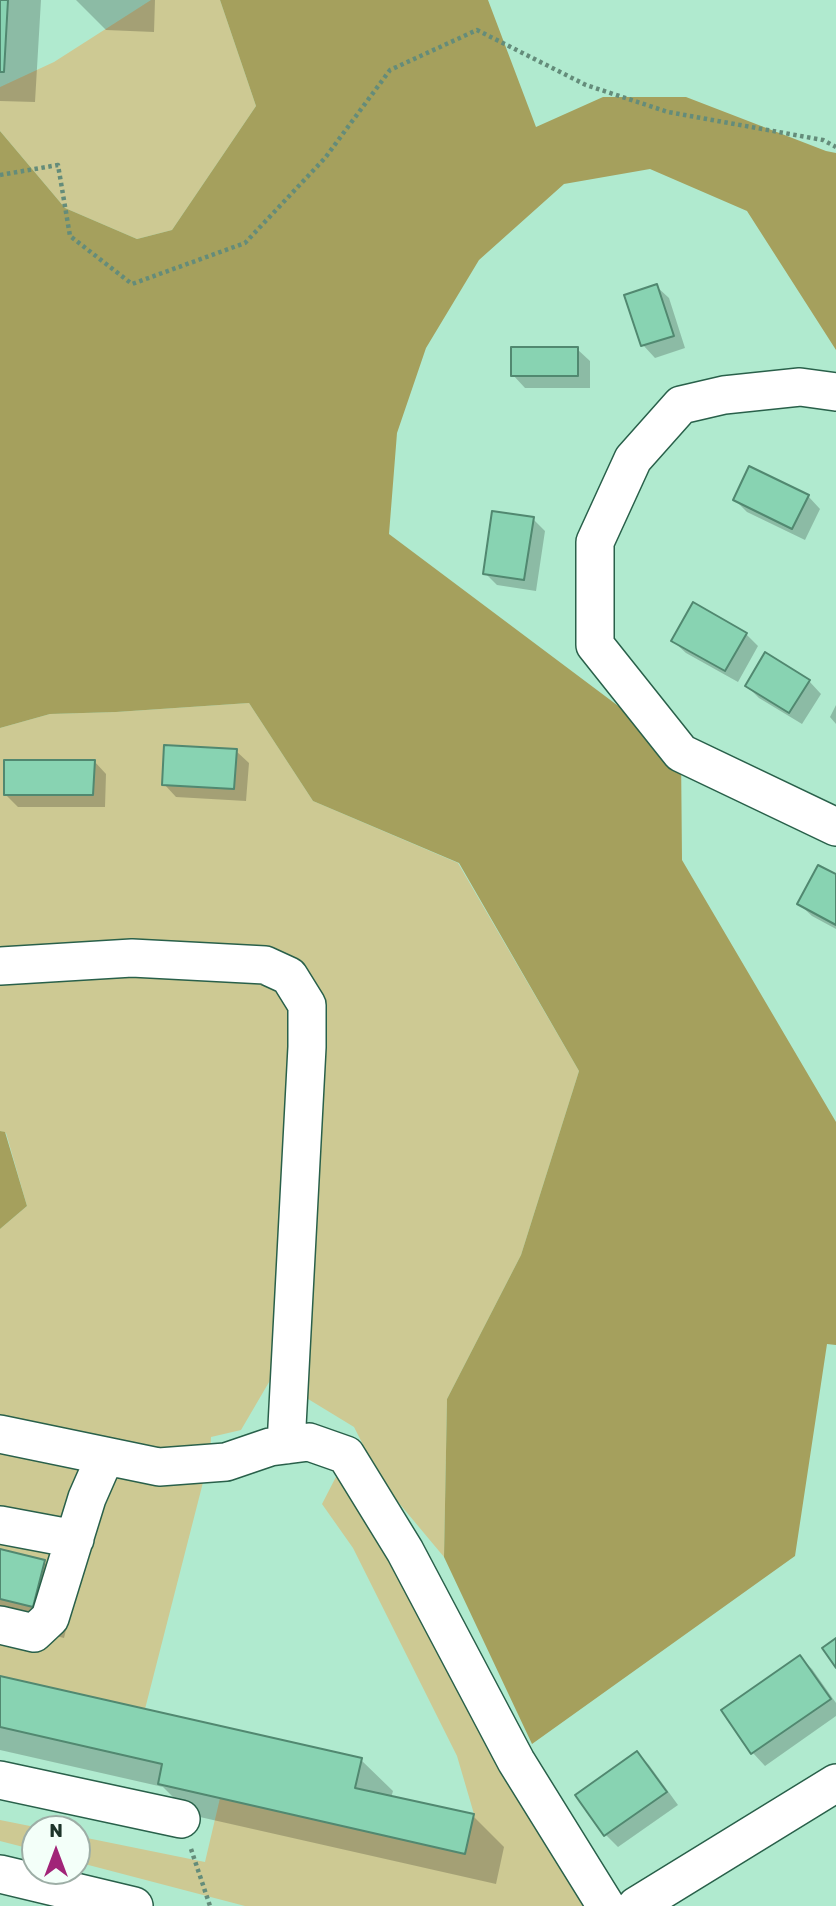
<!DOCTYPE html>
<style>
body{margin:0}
#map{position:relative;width:836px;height:1906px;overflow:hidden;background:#b0eacf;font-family:Rubik,sans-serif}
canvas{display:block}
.north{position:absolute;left:21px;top:1815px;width:70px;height:70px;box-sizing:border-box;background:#f3fff9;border:2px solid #9daea6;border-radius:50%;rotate:0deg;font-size:19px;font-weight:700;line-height:28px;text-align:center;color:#1d342a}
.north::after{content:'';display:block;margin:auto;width:24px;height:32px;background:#a12478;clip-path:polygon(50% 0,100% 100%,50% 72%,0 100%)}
</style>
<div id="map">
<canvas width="836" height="1906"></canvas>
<div class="north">N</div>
</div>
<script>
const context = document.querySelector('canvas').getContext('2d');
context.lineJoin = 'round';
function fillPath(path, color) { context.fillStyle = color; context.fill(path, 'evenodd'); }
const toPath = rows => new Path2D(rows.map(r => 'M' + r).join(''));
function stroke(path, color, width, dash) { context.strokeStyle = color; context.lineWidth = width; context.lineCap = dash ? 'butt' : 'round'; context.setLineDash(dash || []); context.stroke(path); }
fillPath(toPath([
 [151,0,220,0,256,106,172,230,137,239,65,208,0,131,0,87,54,62],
 [249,703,313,801,458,863,579,1071,521,1255,447,1399,444,1557,383,1484,354,1427,272,1377,241,1430,211,1437,210,1455,145,1709,0,1676,0,1229,27,1206,6,1133,0,1131,0,728,50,714,116,712],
 [339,1471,585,1906,245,1906,77,1862,77,1836,205,1862,220,1798,465,1853,474,1814,457,1756,353,1548,322,1504],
 [0,1820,45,1829,35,1829,35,1850,0,1841]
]), '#cdc993');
fillPath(toPath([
 [220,0,488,0,536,127,603,97,686,97,826,151,836,153,836,350,747,211,650,169,564,184,479,260,426,348,397,433,389,534,681,753,682,860,836,1122,836,1345,827,1344,795,1556,532,1744,444,1557,447,1399,521,1255,579,1071,459,863,313,801,249,703,116,712,50,714,0,728,0,131,65,208,137,239,172,230,256,106],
 [0,1131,5,1132,27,1206,0,1229]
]), '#a5a05d');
fillPath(toPath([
 [0,0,41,0,35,102,0,101],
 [76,0,155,0,154,32,106,30],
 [656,286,669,298,685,348,655,358,643,345],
 [577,349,590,361,590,388,525,388,513,375],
 [808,496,820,509,805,540,747,512,735,500],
 [533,519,545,531,536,591,497,585,485,573],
 [746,634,758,646,738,682,686,653,673,641],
 [809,681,821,694,802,724,759,698,747,686],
 [836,705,836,724,830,717],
 [236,751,249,763,246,801,176,797,164,784],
 [94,761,106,774,105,807,18,807,5,794],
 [836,876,836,929,812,916,799,904],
 [0,1551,44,1562,75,1593,64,1638,0,1622],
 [800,1657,812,1669,836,1703,836,1716,765,1766,753,1753,723,1711],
 [0,1678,361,1760,393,1791,391,1798,473,1816,504,1847,496,1884,191,1815,163,1787,0,1750],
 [637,1753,649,1765,678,1805,618,1847,605,1834]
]), '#0003');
const building = toPath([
 [0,0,8,0,4,72,0,72,0,0],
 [657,284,674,336,641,346,624,295,657,284],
 [511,347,578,347,578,376,511,376,511,347],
 [749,466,809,495,792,529,733,500,749,466],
 [492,511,534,517,524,580,483,574,492,511],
 [693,602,747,633,725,671,671,641,693,602],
 [765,652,810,680,789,713,745,686,765,652],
 [164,745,237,749,234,789,162,785,164,745],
 [4,760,95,760,93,795,4,795,4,760],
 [818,865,836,874,836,925,797,904,818,865],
 [0,1549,45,1560,33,1607,0,1599,0,1549],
 [836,1638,836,1668,822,1648,836,1638],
 [800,1655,831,1699,751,1754,721,1710,800,1655],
 [0,1676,362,1758,355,1788,474,1814,465,1854,158,1784,162,1764,0,1727,0,1676],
 [637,1751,667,1792,604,1836,575,1795,637,1751]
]);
fillPath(building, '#88d3b2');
stroke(building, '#518870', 2);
const minor = toPath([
 [836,392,800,387,724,395,681,405,633,459,595,542,595,645,681,753,836,827],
 [0,966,132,958,265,965,289,976,307,1005,307,1047,286,1445],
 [0,1434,159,1467,226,1462,270,1447,309,1442,346,1455,405,1551,516,1761,606,1906],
 [0,1525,75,1539],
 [0,1625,34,1633,50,1618,87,1498,105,1457],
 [0,1780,181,1819],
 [0,1874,134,1906],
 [636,1906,836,1783]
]);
stroke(minor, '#29604a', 40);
stroke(toPath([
 [0,175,58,165,70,236,132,284,245,243,325,158,390,70,477,30,586,85,668,112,823,140,836,147],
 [191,1849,210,1906]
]), '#648c7a', 4.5, [3.5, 3.5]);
stroke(minor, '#fff', 37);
</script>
